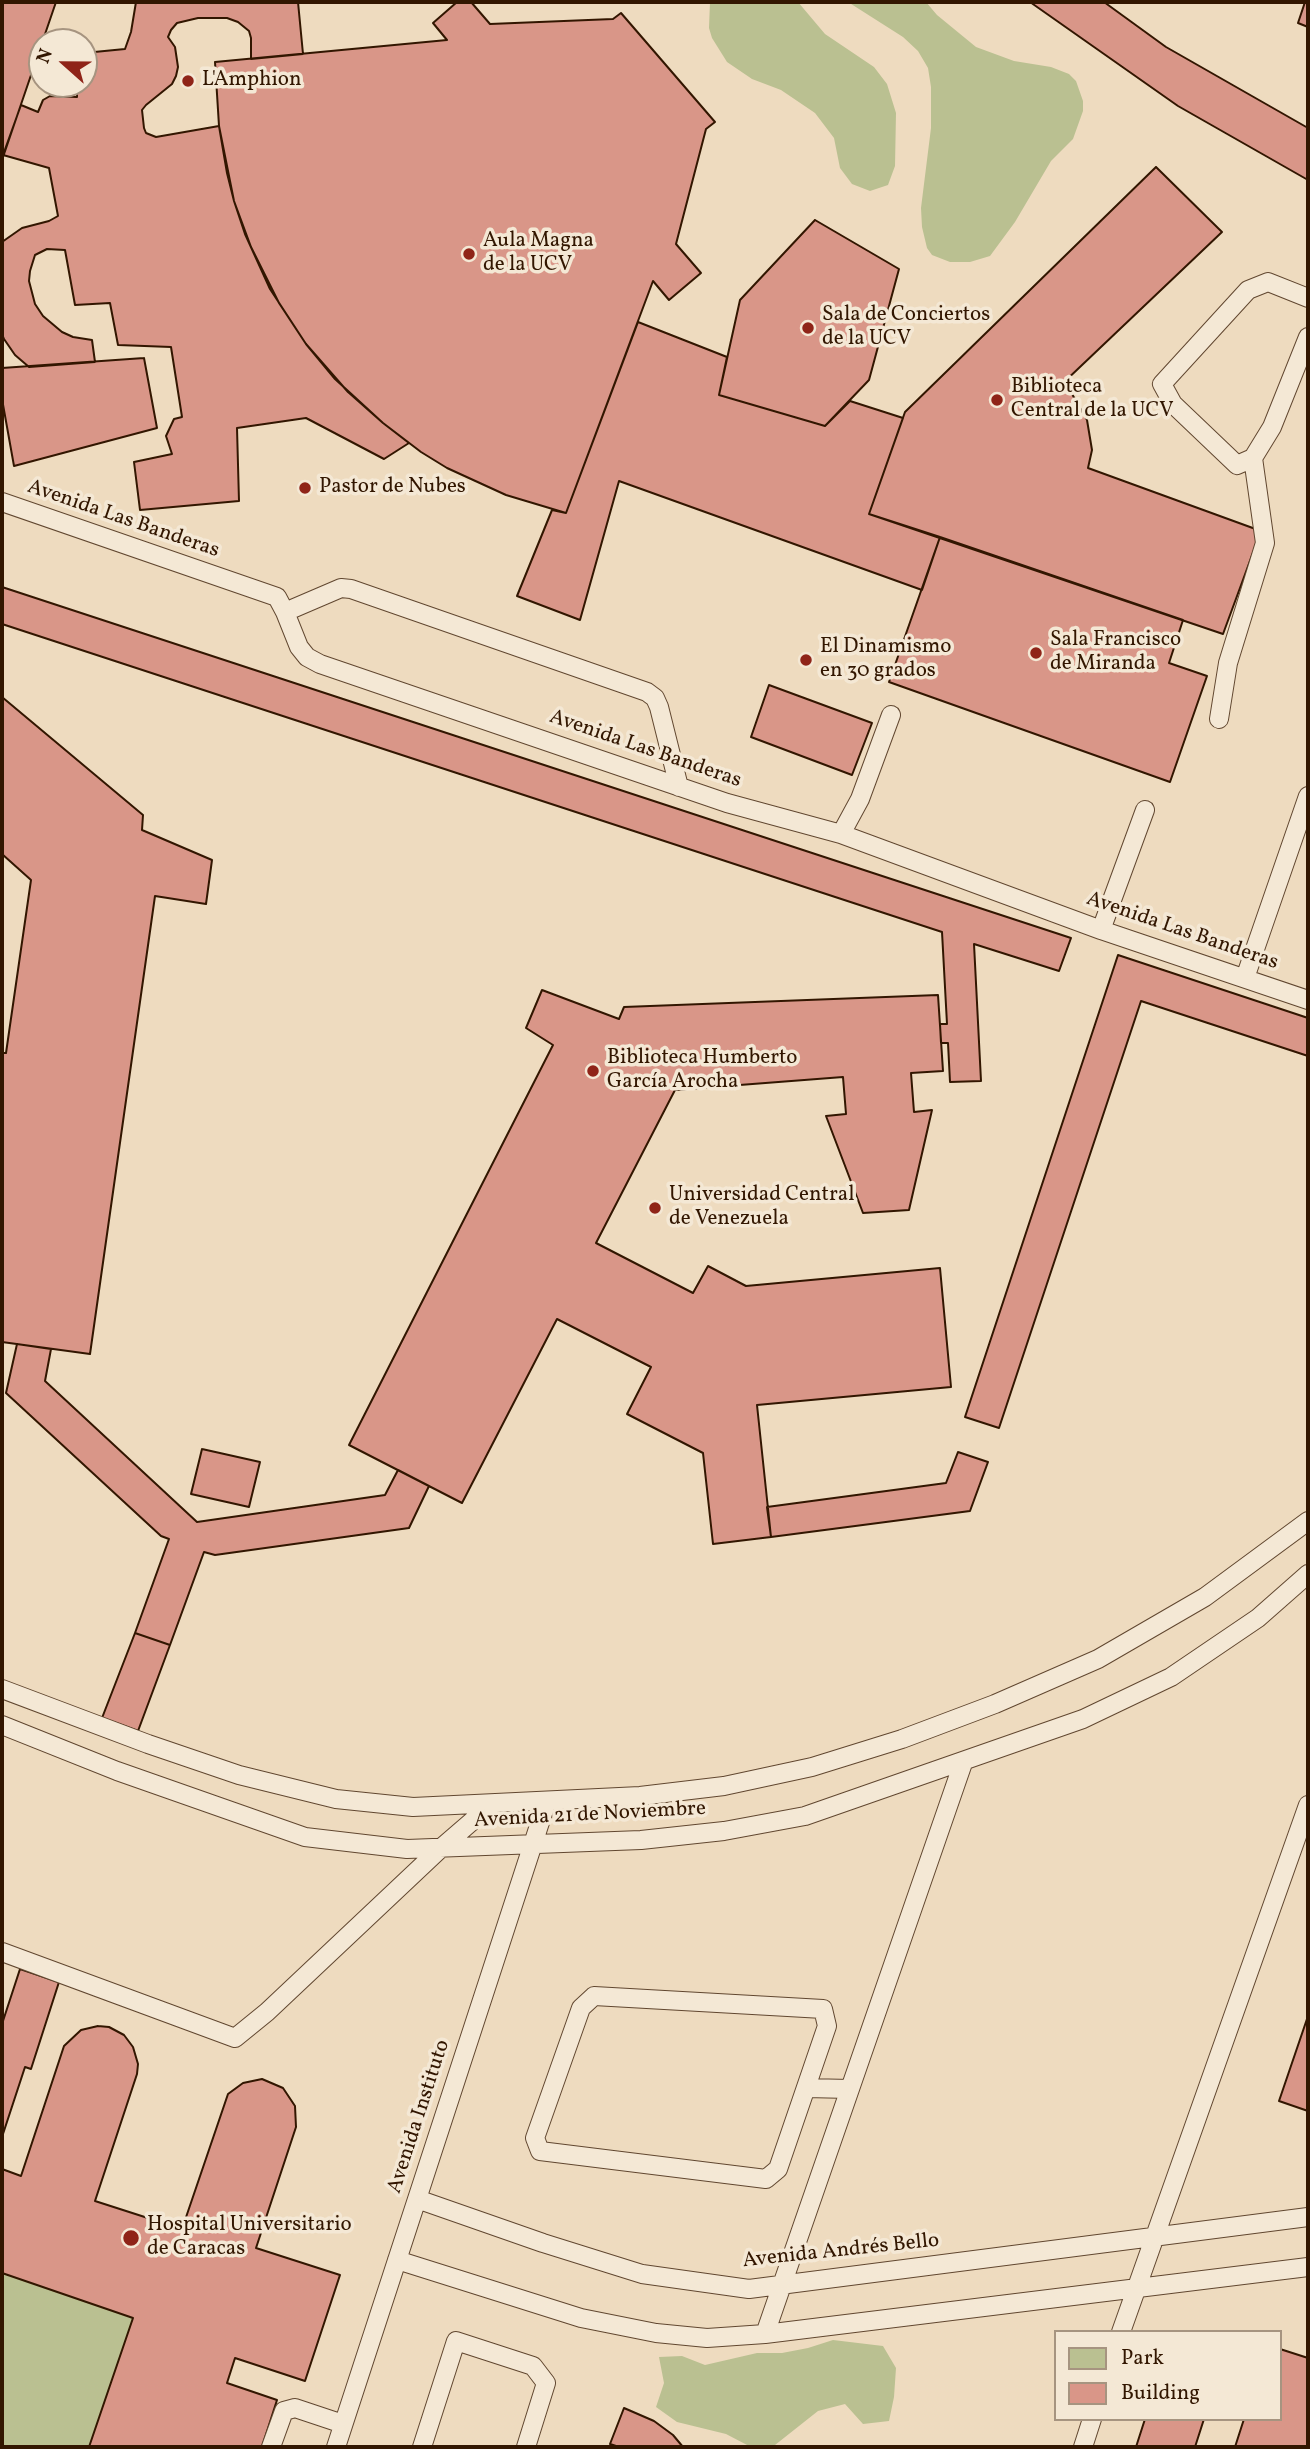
<!DOCTYPE html>
<meta charset="utf-8">
<style>
body{margin:0}
#map{position:relative;width:1310px;height:2449px;overflow:hidden;background:#eedbbf;font-family:Vollkorn,serif}
canvas{display:block}
.frame{position:absolute;inset:0;border:4px solid #321600;pointer-events:none}
.legend{position:absolute;left:1054px;top:2330px;width:228px;height:91px;box-sizing:border-box;background:#f4e8d5;border:2px solid #a69480;margin:0;padding:9px 12px;list-style:none;font-size:21px;color:#321600}
.legend li{display:flex;align-items:center;gap:14px;height:35px}
.legend b{width:35px;border:2px solid #a69480}
.north{position:absolute;left:28px;top:28px;width:70px;height:70px;box-sizing:border-box;background:#f4e8d5;border:2px solid #a69480;border-radius:50%;rotate:291deg;font-size:19px;font-weight:700;line-height:28px;text-align:center;color:#321600}
.north::after{content:'';display:block;margin:auto;width:24px;height:32px;background:#8f2418;clip-path:polygon(50% 0,100% 100%,50% 72%,0 100%)}
</style>
<div id="map">
<canvas width="1310" height="2449"></canvas>
<div class="frame"></div>
<ul class="legend">
<li><b style="height:19px;background:#bac091"></b>Park</li>
<li><b style="height:19px;background:#d99688"></b>Building</li>
</ul>
<div class="north">N</div>
</div>
<script>
const context = document.querySelector('canvas').getContext('2d');
context.lineJoin = 'round';
function fillPath(path, color) { context.fillStyle = color; context.fill(path, 'evenodd'); }
const toPath = rows => new Path2D(rows.map(r => 'M' + r).join(''));
function stroke(path, color, width, dash) { context.strokeStyle = color; context.lineWidth = width; context.lineCap = dash ? 'butt' : 'round'; context.setLineDash(dash || []); context.stroke(path); }
function label(font, color, halo, rows, align = 'center') {
  context.font = font + ' Vollkorn,serif'; context.lineWidth = 7; context.setLineDash([]); context.textBaseline = 'middle'; context.strokeStyle = halo; context.fillStyle = color; for (const [text, x, y, turn = 0] of rows) {
    context.save(); context.translate(x, y); context.rotate((+turn || 0) * Math.PI / 180); context.textAlign = isNaN(turn) ? turn : align; if (halo) context.strokeText(text, 0, 0); context.fillText(text, 0, 0); context.restore();
  }
}
fillPath(toPath([
 [710,2,798,2,825,34,874,67,887,84,896,113,895,166,888,185,870,191,852,184,840,168,834,138,815,113,781,90,752,79,727,62,712,38,709,28],
 [848,2,926,2,937,15,976,47,1014,61,1051,67,1069,74,1076,81,1083,101,1083,111,1073,139,1051,161,1015,222,990,256,970,262,950,262,932,255,927,248,922,227,921,208,931,128,931,87,928,68,918,51,903,37],
 [2,2273,133,2318,89,2447,2,2447],
 [833,2340,883,2346,896,2368,894,2397,889,2421,863,2424,845,2404,818,2411,775,2445,749,2446,726,2434,677,2422,656,2407,664,2383,659,2357,682,2356,705,2365,757,2353,782,2353,808,2348]
]), '#bac091');
const building = toPath([
 [2,2,56,2,2,160,2,2],
 [136,2,298,2,303,54,251,59,251,38,249,31,238,22,227,18,198,18,177,23,171,30,168,37,175,47,178,67,176,76,172,84,146,105,142,110,144,128,146,133,156,137,219,126,234,201,251,247,279,303,306,344,335,379,383,423,409,443,384,459,306,418,237,428,239,501,140,510,134,462,172,454,166,436,174,419,182,417,171,347,118,345,110,303,75,305,65,250,47,249,35,255,30,271,29,281,35,304,43,316,62,332,73,337,92,340,95,362,29,367,15,355,4,339,2,334,2,242,22,228,49,221,58,216,49,168,3,155,21,105,38,112,43,100,50,96,77,97,77,84,84,84,84,53,125,49,131,32,136,2],
 [457,2,471,2,490,24,613,19,621,13,715,122,706,129,676,244,701,273,669,300,653,281,566,513,506,495,447,468,421,452,383,423,348,392,306,344,270,289,245,234,234,201,227,173,219,126,215,62,447,40,433,23,457,2],
 [1030,2,1104,2,1166,47,1308,128,1308,180,1178,106,1030,2],
 [1305,2,1308,2,1308,27,1298,23,1305,2],
 [1156,167,1222,232,1061,385,1072,394,1087,420,1092,450,1088,468,1261,531,1223,634,869,514,905,412,1156,167],
 [815,220,899,269,869,380,825,426,719,395,740,300,815,220],
 [638,322,727,357,719,395,825,426,850,401,903,418,869,514,940,537,922,590,619,481,580,620,517,596,552,510,566,513,638,322],
 [144,358,157,428,14,466,2,399,2,368,144,358],
 [940,537,1183,620,1169,663,1207,676,1170,782,889,682,940,537],
 [2,587,1071,938,1059,971,974,944,981,1081,950,1082,948,1043,941,1043,940,1024,947,1024,942,932,2,624,2,587],
 [769,685,872,723,852,775,751,737,769,685],
 [2,697,143,815,142,830,212,860,206,904,155,896,90,1354,2,1342,2,1053,6,1053,31,880,2,854,2,697],
 [1118,955,1308,1018,1308,1056,1141,1001,999,1428,965,1417,1118,955],
 [542,990,619,1019,624,1007,938,995,943,1071,911,1073,914,1112,932,1110,909,1210,863,1213,826,1116,846,1114,843,1077,675,1090,596,1243,693,1293,708,1266,746,1286,940,1268,951,1387,757,1405,771,1537,713,1544,703,1453,627,1414,651,1367,557,1319,462,1503,349,1445,553,1045,526,1028,542,990],
 [17,1344,51,1349,45,1381,197,1522,385,1495,398,1470,429,1486,409,1528,215,1555,204,1552,170,1645,135,1633,169,1539,161,1536,6,1393,17,1344],
 [202,1449,260,1462,249,1507,191,1494,202,1449],
 [958,1452,988,1462,970,1511,771,1537,767,1507,946,1483,958,1452],
 [135,1633,170,1645,138,1731,102,1718,135,1633],
 [20,1969,59,1982,31,2069,25,2067,2,2137,2,2024,20,1969],
 [1308,2016,1308,2111,1279,2101,1308,2016],
 [98,2026,109,2027,124,2035,133,2047,138,2064,137,2074,95,2201,182,2229,228,2094,243,2083,262,2079,283,2088,295,2106,296,2127,256,2248,340,2275,305,2381,235,2358,227,2383,277,2400,262,2447,89,2447,133,2318,2,2273,2,2169,21,2176,64,2046,81,2030,98,2026],
 [1280,2349,1308,2358,1308,2447,1235,2447,1244,2419,1280,2419,1280,2349],
 [624,2408,654,2421,673,2435,683,2447,619,2447,610,2444,624,2408],
 [1145,2419,1204,2419,1195,2447,1136,2447,1145,2419]
]);
fillPath(building, '#d99688');
stroke(building, '#321600', 2);
const lane = toPath([
 [1308,298,1268,282,1248,290,1162,384,1173,404,1237,465,1253,458,1272,427,1308,337],
 [2,502,277,597,285,612,299,647,307,657,320,664,727,803,841,834,1101,930,1308,1000],
 [285,612,341,588,351,589,647,692,655,698,659,707,679,787],
 [1219,719,1228,663,1265,543,1253,458],
 [841,834,860,799,891,715],
 [1101,930,1145,810],
 [1245,978,1308,796],
 [2,1689,148,1744,239,1775,336,1799,413,1807,640,1796,724,1786,812,1767,902,1739,995,1704,1098,1659,1205,1597,1308,1521],
 [2,1725,117,1771,305,1837,407,1849,641,1840,724,1831,805,1816,1083,1719,1171,1677,1258,1618,1308,1574],
 [2,1952,235,2038,267,2012,441,1848,492,1804],
 [594,1996,823,2009,827,2026,778,2169,766,2179,540,2151,535,2138,581,2008,594,1996],
 [806,2088,850,2089],
 [417,2199,543,2243,642,2274,749,2289,1308,2217],
 [397,2260,581,2318,656,2333,707,2338,765,2334,1308,2267],
 [1121,2332,1308,1805],
 [765,2334,963,1763],
 [271,2447,284,2411,295,2408,343,2424],
 [336,2447,547,1801],
 [422,2447,456,2341,533,2366,546,2383,526,2447],
 [1083,2447,1092,2419]
]);
stroke(lane, '#614730', 20);
stroke(lane, '#f4e8d5', 18);
for (const [x, y, r, color] of [
 [188,81,7,"#8f2418"],
 [469,254,7,"#8f2418"],
 [808,328,7,"#8f2418"],
 [997,400,7,"#8f2418"],
 [305,488,7,"#8f2418"],
 [1036,653,7,"#8f2418"],
 [806,660,7,"#8f2418"],
 [593,1071,7,"#8f2418"],
 [655,1208,7,"#8f2418"],
 [131,2238,9,"#8f2418"]
]) { const dot = new Path2D(); dot.arc(x, y, r, 0, 2 * Math.PI); context.fillStyle = color; context.fill(dot); stroke(dot, '#f4e8d5', 2.5); }
label('21px', '#321600', '#f4e8d5', [
 ["L'Amphion",202,81],
 ["Aula Magna",483,242],
 ["de la UCV",483,266],
 ["Sala de Conciertos",822,316],
 ["de la UCV",822,340],
 ["Biblioteca",1011,388],
 ["Central de la UCV",1011,412],
 ["Pastor de Nubes",319,488],
 ["Sala Francisco",1050,641],
 ["de Miranda",1050,665],
 ["El Dinamismo",820,648],
 ["en 30 grados",820,672],
 ["Biblioteca Humberto",607,1059],
 ["García Arocha",607,1083],
 ["Universidad Central",669,1196],
 ["de Venezuela",669,1220],
 ["Hospital Universitario",147,2226],
 ["de Caracas",147,2250]
], 'left');
label('21px', '#321600', '#f4e8d5', [
 ["Avenida Las Banderas",123,520,19],
 ["Avenida Las Banderas",645,750,19],
 ["Avenida Las Banderas",1182,932,19],
 ["Avenida 21 de Noviembre",590,1816,-3],
 ["Avenida Instituto",420,2117,-72],
 ["Avenida Andrés Bello",841,2252,-6]
]);
</script>
